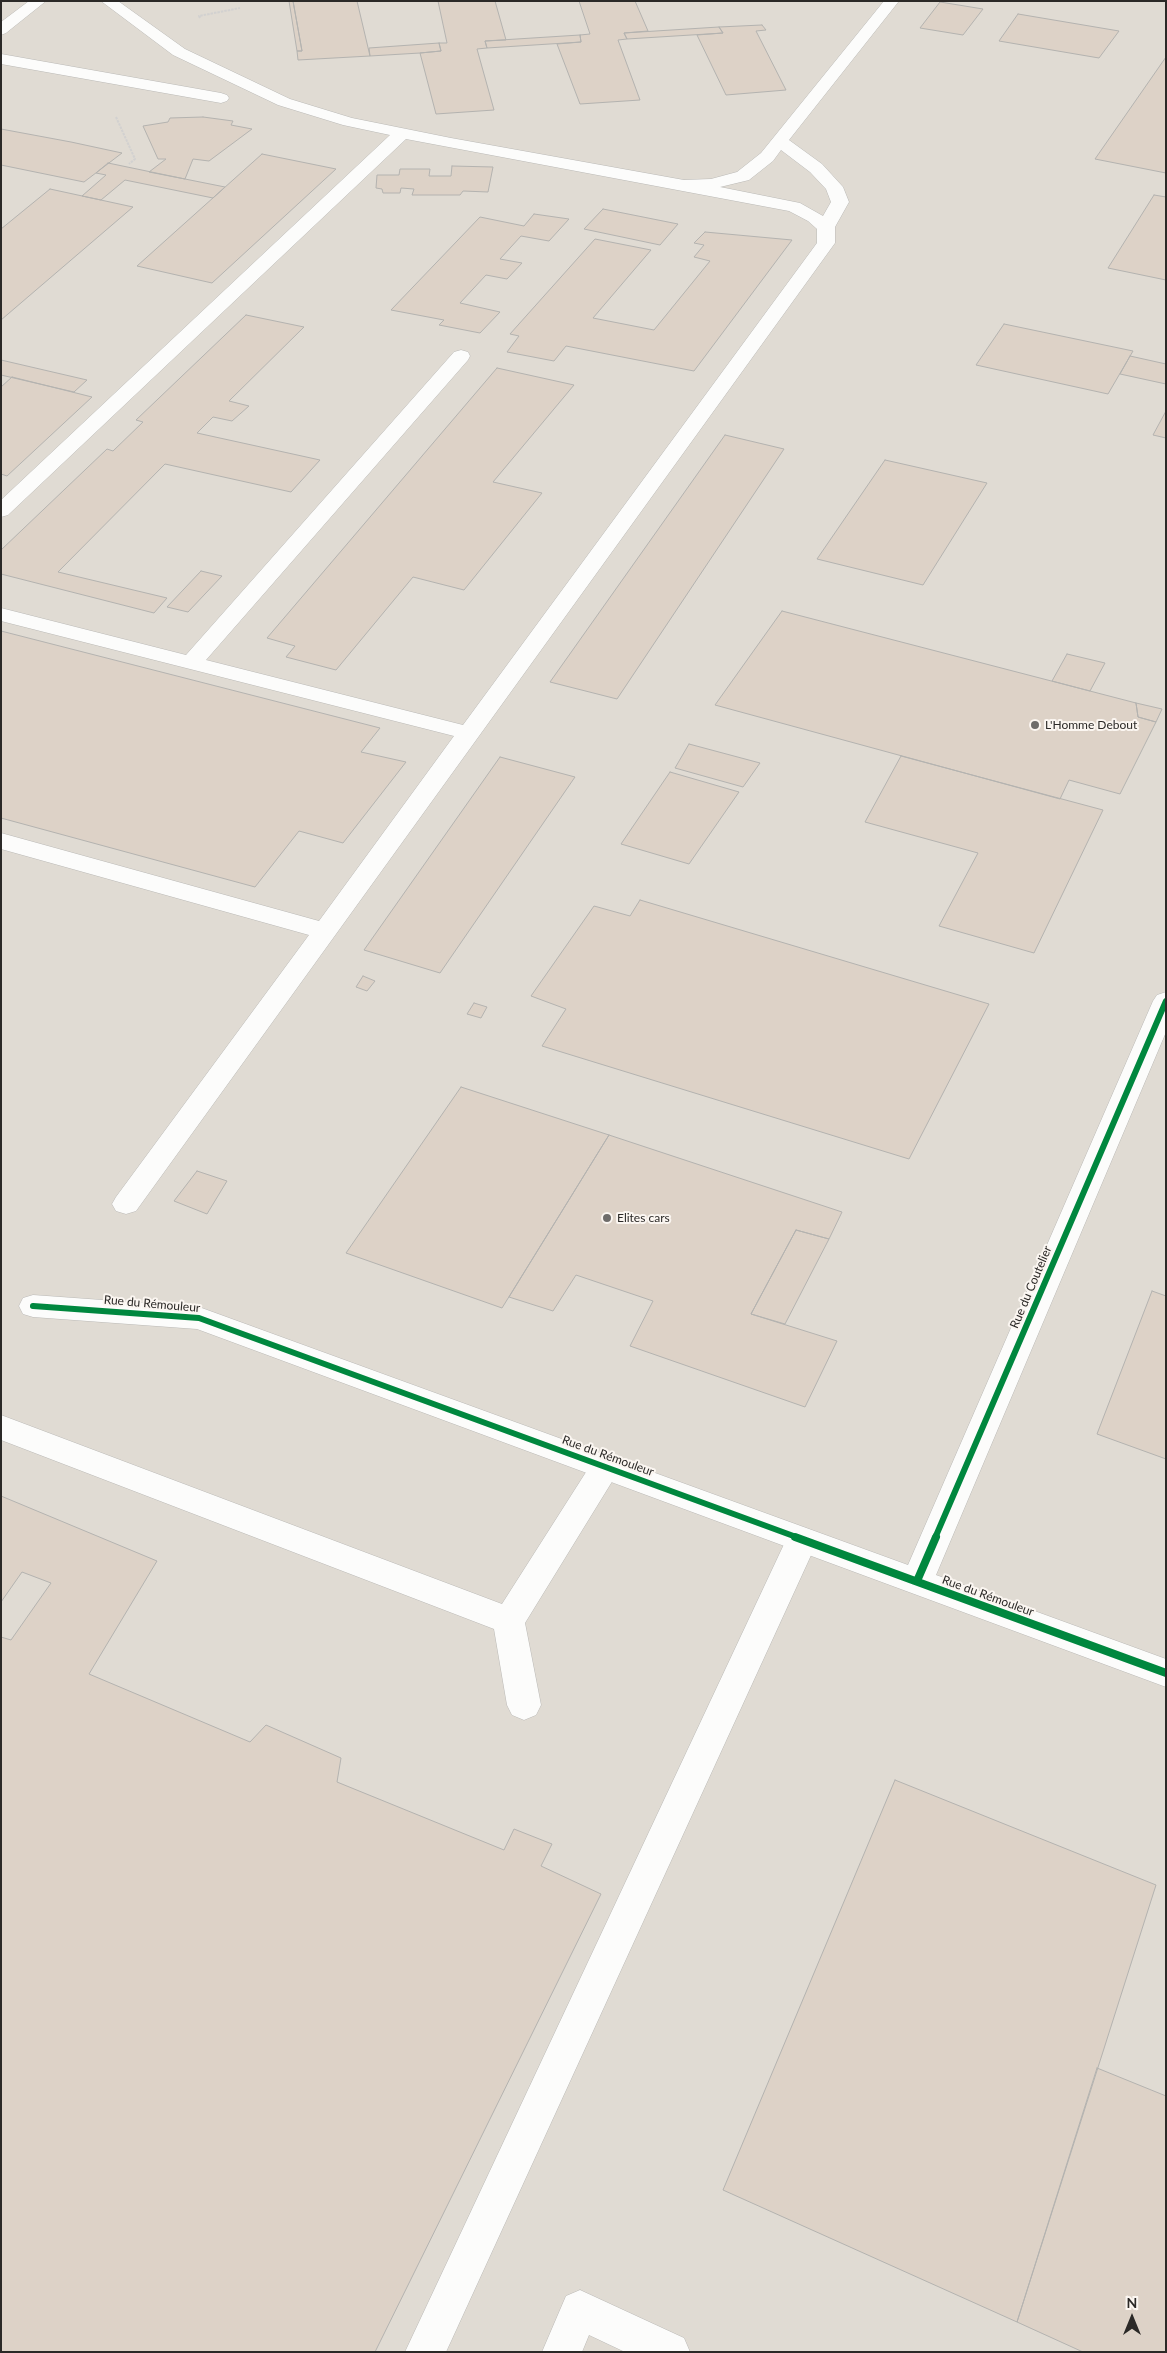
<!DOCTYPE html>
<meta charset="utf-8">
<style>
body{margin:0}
#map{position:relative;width:1167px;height:2353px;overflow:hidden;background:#ebe9e6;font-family:Lato,sans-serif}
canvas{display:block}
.frame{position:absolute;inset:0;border:2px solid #2b2927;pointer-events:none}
.north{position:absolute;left:1107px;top:2293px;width:50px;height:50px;-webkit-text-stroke:4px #fbf6f1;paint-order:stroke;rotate:0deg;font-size:14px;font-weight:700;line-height:20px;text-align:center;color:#2b2927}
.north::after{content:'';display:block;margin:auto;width:18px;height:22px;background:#2b2927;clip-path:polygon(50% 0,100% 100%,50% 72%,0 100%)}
</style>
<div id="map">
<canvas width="1167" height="2353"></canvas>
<div class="frame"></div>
<div class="north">N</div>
</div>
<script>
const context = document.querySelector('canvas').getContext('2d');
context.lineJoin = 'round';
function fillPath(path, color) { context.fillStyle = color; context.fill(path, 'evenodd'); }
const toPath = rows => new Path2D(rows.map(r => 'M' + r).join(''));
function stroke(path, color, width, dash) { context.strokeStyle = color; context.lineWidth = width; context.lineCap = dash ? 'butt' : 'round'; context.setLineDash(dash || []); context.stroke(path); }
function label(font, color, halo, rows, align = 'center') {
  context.font = font + ' Lato,sans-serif'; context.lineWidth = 4; context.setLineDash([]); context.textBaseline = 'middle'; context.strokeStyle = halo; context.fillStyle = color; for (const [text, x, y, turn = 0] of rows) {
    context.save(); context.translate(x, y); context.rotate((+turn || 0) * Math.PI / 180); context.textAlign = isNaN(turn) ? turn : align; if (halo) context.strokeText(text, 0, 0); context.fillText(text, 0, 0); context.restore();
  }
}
fillPath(toPath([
 [1,1,1166,1,1166,2352,1,2352]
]), '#e0dbd3');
const building = toPath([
 [289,1,293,1,302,51,297,51,289,1],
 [293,1,357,1,370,56,298,60,297,51,302,51,293,1],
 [438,1,495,1,506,40,485,41,487,48,477,49,494,110,436,114,420,53,441,51,439,43,447,43,438,1],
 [579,1,635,1,648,31,624,33,627,39,618,40,640,100,580,104,557,44,581,42,580,35,590,34,579,1],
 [940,2,983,9,963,35,920,28,940,2],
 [1018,14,1119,31,1099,58,999,41,1018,14],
 [762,25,766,30,756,31,786,90,726,95,697,35,723,33,719,27,762,25],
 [719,27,723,33,627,39,624,33,719,27],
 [580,35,581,42,487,48,485,41,580,35],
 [439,43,441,51,420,53,370,56,369,48,439,43],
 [1166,57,1166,173,1095,159,1166,57],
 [203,117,233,121,231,125,252,129,209,161,193,159,185,179,149,172,166,159,158,159,143,126,168,122,170,118,203,117],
 [1,129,71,142,122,153,84,182,1,165,1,129],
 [262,154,336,169,212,283,137,266,262,154],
 [108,163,185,179,225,187,213,198,125,180,101,200,82,196,106,175,96,173,108,163],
 [452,166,493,167,488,192,463,191,460,195,412,195,414,189,401,188,400,193,383,193,382,189,376,188,377,175,399,175,400,169,430,169,429,176,451,176,452,166],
 [50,189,133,207,1,320,1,229,50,189],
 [1154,195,1166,197,1166,280,1108,268,1154,195],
 [603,209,678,224,660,245,584,229,603,209],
 [534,214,569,219,549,241,521,236,500,259,522,263,507,279,486,275,460,303,500,312,480,333,439,325,444,320,391,310,480,217,524,226,534,214],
 [705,232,792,240,694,371,566,346,554,361,507,352,519,336,510,334,595,239,651,250,593,318,654,330,710,261,694,257,704,245,694,243,705,232],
 [246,315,304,327,229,401,249,406,232,421,213,417,197,433,320,460,291,492,165,464,58,572,167,598,154,613,1,574,1,550,107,449,113,451,143,422,136,420,246,315],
 [1004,324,1133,351,1108,394,976,365,1004,324],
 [1130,356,1166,364,1166,384,1120,374,1130,356],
 [1,360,87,380,74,392,1,375,1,360],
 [497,368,574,385,493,482,542,493,464,590,413,577,336,670,286,657,295,646,267,638,497,368],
 [12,377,92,397,7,476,1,474,1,387,12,377],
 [1166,411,1166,438,1153,435,1166,411],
 [725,435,784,449,617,699,550,682,725,435],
 [885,460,987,483,923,585,817,559,885,460],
 [201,571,222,576,188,612,167,607,201,571],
 [782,611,1136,703,1138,717,1156,722,1120,794,1069,780,1060,799,715,705,782,611],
 [1,631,380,728,361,752,406,762,343,843,299,831,255,887,1,818,1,631],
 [1067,654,1105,663,1090,691,1052,681,1067,654],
 [1136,703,1162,709,1156,722,1138,717,1136,703],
 [689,744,760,763,743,787,675,768,689,744],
 [901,756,1103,810,1034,953,939,926,978,853,865,822,901,756],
 [500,757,575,777,440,973,364,950,500,757],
 [670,772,739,792,689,864,621,844,670,772],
 [640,900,989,1004,909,1159,542,1046,566,1009,531,996,594,906,630,916,640,900],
 [363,976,375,981,367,991,356,987,363,976],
 [474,1003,487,1007,481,1018,467,1014,474,1003],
 [461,1087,609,1135,502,1308,346,1253,461,1087],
 [609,1135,842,1212,829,1239,796,1230,751,1314,837,1341,805,1407,630,1346,653,1301,576,1275,553,1311,509,1297,609,1135],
 [197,1171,227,1181,207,1214,174,1201,197,1171],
 [796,1230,829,1239,785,1324,751,1314,796,1230],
 [1152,1291,1166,1296,1166,1459,1097,1434,1152,1291],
 [1,1496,157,1561,89,1674,250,1742,266,1725,341,1758,337,1782,504,1850,514,1829,552,1844,541,1866,601,1894,375,2352,1,2352,1,1637,11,1640,51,1583,22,1572,1,1602,1,1496],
 [895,1780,1156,1885,1017,2322,723,2190,895,1780],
 [1097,2068,1166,2096,1166,2352,1083,2352,1017,2322,1097,2068]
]);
fillPath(building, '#ddd2c7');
stroke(building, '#b4b3b0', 1);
const service = toPath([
 [29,1,46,1,6,33,1,35,1,22,29,1],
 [101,1,118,1,185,49,290,99,352,118,451,138,684,180,711,179,737,172,761,153,884,1,899,1,789,140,822,164,843,187,849,202,835,227,835,243,136,1211,126,1214,116,1211,112,1204,116,1197,309,935,1,849,1,833,319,921,454,736,1,621,1,608,186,655,454,352,461,350,468,352,470,356,468,360,206,660,463,725,817,243,817,229,808,221,789,211,406,139,8,515,1,517,1,500,390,135,343,125,278,105,173,55,101,1],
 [781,150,810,172,826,189,831,202,823,216,800,203,720,187,749,180,773,161,781,150],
 [1,54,221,93,227,95,229,98,227,101,221,103,1,64,1,54],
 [1,1415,502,1604,595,1458,606,1455,617,1458,621,1467,525,1623,541,1705,536,1715,524,1720,512,1715,507,1705,494,1629,1,1440,1,1415],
 [802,1527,813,1531,818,1540,446,2352,405,2352,786,1540,791,1531,802,1527],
 [580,2290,684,2338,690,2352,625,2352,589,2335,582,2352,542,2352,566,2296,580,2290]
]);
const minor = toPath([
 [1166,992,1166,1032,936,1575,1166,1659,1166,1687,197,1329,33,1317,23,1314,19,1306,23,1298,33,1295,199,1307,908,1565,1153,1001,1157,995,1166,992]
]);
stroke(service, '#bbbab7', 1);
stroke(minor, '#bbbab7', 1);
stroke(toPath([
 [200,18,199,16,240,8],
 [116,117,135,159,129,164]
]), '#d2d1d0', 2, [2.5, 1]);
fillPath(service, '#fcfcfb');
fillPath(minor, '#fcfcfb');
stroke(toPath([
 [33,1306,199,1318,799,1538],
 [935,1538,1166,1001]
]), '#00873e', 6);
stroke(toPath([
 [795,1537,1166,1673],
 [917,1581,936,1537]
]), '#00873e', 8);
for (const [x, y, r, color] of [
 [1035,725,5,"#6e6c6a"],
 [607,1218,5,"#6e6c6a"]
]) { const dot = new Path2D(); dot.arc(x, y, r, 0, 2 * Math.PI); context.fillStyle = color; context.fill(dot); stroke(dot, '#fbf6f1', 2); }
label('12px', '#2b2927', '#fbf6f1', [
 ["L'Homme Debout",1045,725],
 ["Elites cars",617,1218]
], 'left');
label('12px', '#2b2927', '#fbf6f1', [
 ["Rue du Coutelier",1031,1287,-67],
 ["Rue du Rémouleur",152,1304,5],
 ["Rue du Rémouleur",608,1456,20],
 ["Rue du Rémouleur",988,1596,20]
]);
</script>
